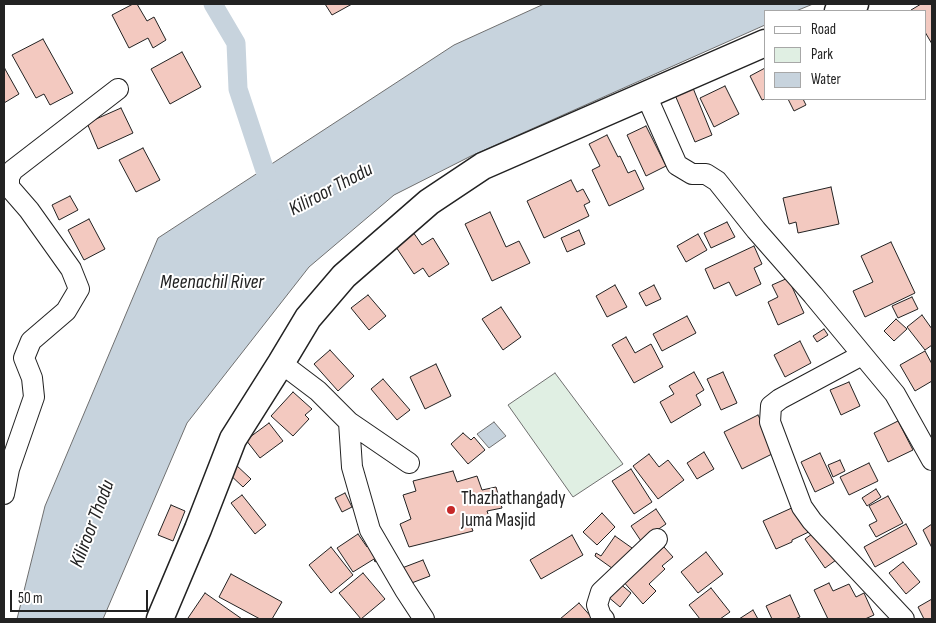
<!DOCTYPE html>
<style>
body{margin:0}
#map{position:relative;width:936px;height:623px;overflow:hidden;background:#fff;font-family:"Sofia Sans Condensed",sans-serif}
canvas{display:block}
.frame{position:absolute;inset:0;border:5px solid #222;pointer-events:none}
.legend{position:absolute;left:764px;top:10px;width:162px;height:90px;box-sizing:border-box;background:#fff;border:1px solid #a7a7a7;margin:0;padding:6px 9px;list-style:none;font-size:15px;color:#222}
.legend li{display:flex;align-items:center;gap:10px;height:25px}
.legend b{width:25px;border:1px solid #a7a7a7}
.scale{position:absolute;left:10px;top:590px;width:138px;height:22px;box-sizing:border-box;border:2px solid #222;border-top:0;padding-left:6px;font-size:15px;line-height:18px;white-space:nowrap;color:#222;-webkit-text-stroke:4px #fff;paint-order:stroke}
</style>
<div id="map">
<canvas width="936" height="623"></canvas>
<div class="frame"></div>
<ul class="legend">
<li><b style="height:6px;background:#fff"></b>Road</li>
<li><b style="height:14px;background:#e0efe3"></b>Park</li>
<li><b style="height:14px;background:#c7d3dd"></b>Water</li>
</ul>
<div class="scale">50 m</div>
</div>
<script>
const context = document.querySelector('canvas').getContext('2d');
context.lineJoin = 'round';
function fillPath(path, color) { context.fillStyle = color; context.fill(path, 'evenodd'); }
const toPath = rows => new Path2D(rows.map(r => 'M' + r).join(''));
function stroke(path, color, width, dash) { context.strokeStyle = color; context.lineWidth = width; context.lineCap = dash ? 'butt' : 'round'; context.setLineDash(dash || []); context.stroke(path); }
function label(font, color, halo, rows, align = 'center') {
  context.font = font + ' "Sofia Sans Condensed",sans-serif'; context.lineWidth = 4; context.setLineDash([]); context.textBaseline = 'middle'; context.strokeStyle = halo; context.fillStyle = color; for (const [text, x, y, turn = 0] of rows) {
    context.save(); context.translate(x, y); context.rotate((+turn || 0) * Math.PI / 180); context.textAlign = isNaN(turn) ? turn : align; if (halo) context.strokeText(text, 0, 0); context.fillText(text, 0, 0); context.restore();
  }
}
const green = toPath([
 [555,373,623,464,573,497,508,405,555,373]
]);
fillPath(green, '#e0efe3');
stroke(green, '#6f6f6f', 1);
const water = toPath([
 [544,4,813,4,796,11,765,11,765,25,471,156,394,195,309,267,187,423,103,619,17,619,45,506,158,238,454,45,544,4],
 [494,422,506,436,489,448,477,434,494,422]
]);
fillPath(water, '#c7d3dd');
stroke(water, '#6f6f6f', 1);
stroke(toPath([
 [213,4,236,43,238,89,272,192]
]), '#c7d3dd', 19);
const building = toPath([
 [133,4,137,4,147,21,154,17,166,40,153,48,148,38,129,48,112,15,133,4],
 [325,4,352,4,332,15,325,4],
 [921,4,932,4,932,44,925,32,925,11,912,11,911,10,921,4],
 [43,39,73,93,50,105,44,94,36,98,12,55,43,39],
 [182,52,201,87,170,104,151,69,182,52],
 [765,68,765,99,762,100,750,76,765,68],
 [5,69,19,94,4,103,4,70,5,69],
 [725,86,739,114,714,127,700,98,725,86],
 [693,88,712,135,695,142,675,95,693,88],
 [788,99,803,99,806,105,794,111,788,99],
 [121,108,133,133,98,149,87,123,121,108],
 [646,126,666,166,646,176,627,135,646,126],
 [607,135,618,157,620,156,628,173,635,170,644,189,609,206,592,170,600,166,589,144,607,135],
 [143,148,160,180,136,192,119,160,143,148],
 [571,180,577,192,583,189,590,202,584,205,589,216,544,238,527,201,571,180],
 [831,187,839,224,798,233,796,222,789,224,783,198,831,187],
 [70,196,78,210,59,220,52,205,70,196],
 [490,212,506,247,519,241,530,263,492,281,465,224,490,212],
 [89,219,105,249,84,260,68,230,89,219],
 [727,222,735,237,711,248,704,233,727,222],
 [579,230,585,244,567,252,561,238,579,230],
 [413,232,422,245,433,238,449,264,429,277,423,268,414,274,394,244,413,232],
 [698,234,707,250,686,262,677,246,698,234],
 [891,242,915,293,865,317,853,291,873,282,861,256,891,242],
 [754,246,762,264,754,268,761,284,736,296,729,282,714,289,705,269,754,246],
 [788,278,804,313,778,325,768,302,778,297,772,285,788,278],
 [615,285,627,307,607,317,596,296,615,285],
 [654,285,661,299,646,306,639,293,654,285],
 [368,295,386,316,369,330,351,308,368,295],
 [912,297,918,309,898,318,892,306,912,297],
 [501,307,521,337,503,350,482,319,501,307],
 [922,315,932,329,932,345,925,350,907,327,922,315],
 [687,316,696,333,662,351,653,334,687,316],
 [896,319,907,329,894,341,884,331,896,319],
 [824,329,828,335,817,342,813,336,824,329],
 [626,337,635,353,651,344,663,367,634,383,612,345,626,337],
 [800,341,811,363,785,377,774,355,800,341],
 [330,350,354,376,338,391,314,364,330,350],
 [925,351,932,364,932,381,915,391,900,365,925,351],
 [436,364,451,396,425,409,410,377,436,364],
 [694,372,704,390,696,395,701,405,671,423,660,402,674,394,669,386,694,372],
 [723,372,737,403,721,410,707,379,723,372],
 [383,379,410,410,397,420,371,389,383,379],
 [849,382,860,406,841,415,830,390,849,382],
 [293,392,312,409,305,415,309,419,293,436,271,416,293,392],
 [758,415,776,452,742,469,724,432,758,415],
 [898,421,913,450,888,462,874,433,898,421],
 [269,423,283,441,260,458,246,440,269,423],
 [463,433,471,440,474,437,485,450,468,464,451,444,463,433],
 [704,452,714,469,697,479,687,463,704,452],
 [820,453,834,483,815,492,801,462,820,453],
 [649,454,659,467,668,460,684,480,658,499,633,466,649,454],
 [840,460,845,471,833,477,828,465,840,460],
 [869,463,878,481,849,495,840,477,869,463],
 [235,464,251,479,243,487,227,472,235,464],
 [631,469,652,502,634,514,612,481,631,469],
 [453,471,457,482,477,476,482,490,496,487,502,508,487,511,490,520,471,526,473,531,409,547,400,524,411,519,403,495,416,491,413,481,453,471],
 [876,489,881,497,867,506,862,498,876,489],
 [345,493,352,507,342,512,335,498,345,493],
 [242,495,266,525,255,534,231,503,242,495],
 [888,496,903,523,876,537,869,525,877,521,869,506,888,496],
 [805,502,817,528,792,540,792,542,776,549,763,521,805,502],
 [171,505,185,511,173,541,158,535,171,505],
 [656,509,666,524,641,541,631,526,656,509],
 [602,513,615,527,597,545,583,532,602,513],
 [906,524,917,544,875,567,864,547,906,524],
 [932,524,932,548,923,530,932,524],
 [822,527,843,555,825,568,805,539,822,527],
 [358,534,367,547,370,544,380,559,375,562,374,559,353,572,337,548,358,534],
 [572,535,583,555,541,579,530,560,572,535],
 [615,536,632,548,616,571,595,556,596,553,601,556,615,536],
 [331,547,353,575,331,593,309,565,331,547],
 [664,547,673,557,662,566,665,569,649,584,656,591,643,604,622,580,654,550,657,553,664,547],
 [706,552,723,574,698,593,681,572,706,552],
 [423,560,430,576,409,584,402,568,423,560],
 [903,562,920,582,906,594,889,573,903,562],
 [363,573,385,599,361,619,339,593,363,573],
 [231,574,282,602,272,619,260,619,219,597,231,574],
 [618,582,631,593,620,607,607,596,618,582],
 [829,583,833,591,849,584,856,597,864,593,874,615,865,619,828,619,814,590,829,583],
 [711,588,730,612,720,619,700,619,689,605,711,588],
 [205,593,242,619,190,619,188,618,205,593],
 [790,595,800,617,795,619,772,619,766,606,790,595],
 [932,599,932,619,924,619,918,607,932,599],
 [579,603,593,619,560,619,579,603],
 [753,610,758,619,739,619,753,610]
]);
fillPath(building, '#f3c9c0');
stroke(building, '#222', 1);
const minor = toPath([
 [646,95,677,165,692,174,706,174,717,181,756,230,813,295,895,394,932,460],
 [862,355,780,399,771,406,770,422,802,507,812,521,904,619],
 [281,363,318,391,349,422,409,463],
 [349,422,352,467,370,530,405,590,424,619],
 [4,494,9,469,34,397,32,378,24,358,31,341,66,311,79,289,71,269,29,210,9,187,9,177,13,170,118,89],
 [604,619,601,616,597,605,601,592,657,539]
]);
const major = toPath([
 [838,11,855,4],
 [160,619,198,529,233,439,281,363,308,318,344,276,429,202,483,166,765,43]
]);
stroke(minor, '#222', 22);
stroke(major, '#222', 29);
stroke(minor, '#fff', 20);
stroke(major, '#fff', 26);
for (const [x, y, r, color] of [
 [451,510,5,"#c62828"]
]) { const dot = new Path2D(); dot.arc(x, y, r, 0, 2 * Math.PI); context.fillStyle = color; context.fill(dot); stroke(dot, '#fff', 2); }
label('19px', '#222', '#fff', [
 ["Thazhathangady",461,499],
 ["Juma Masjid",461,521]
], 'left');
label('italic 20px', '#222', '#fff', [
 ["Kiliroor Thodu",331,190,-28],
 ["Meenachil River",212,283],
 ["Kiliroor Thodu",93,524,-69]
]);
</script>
